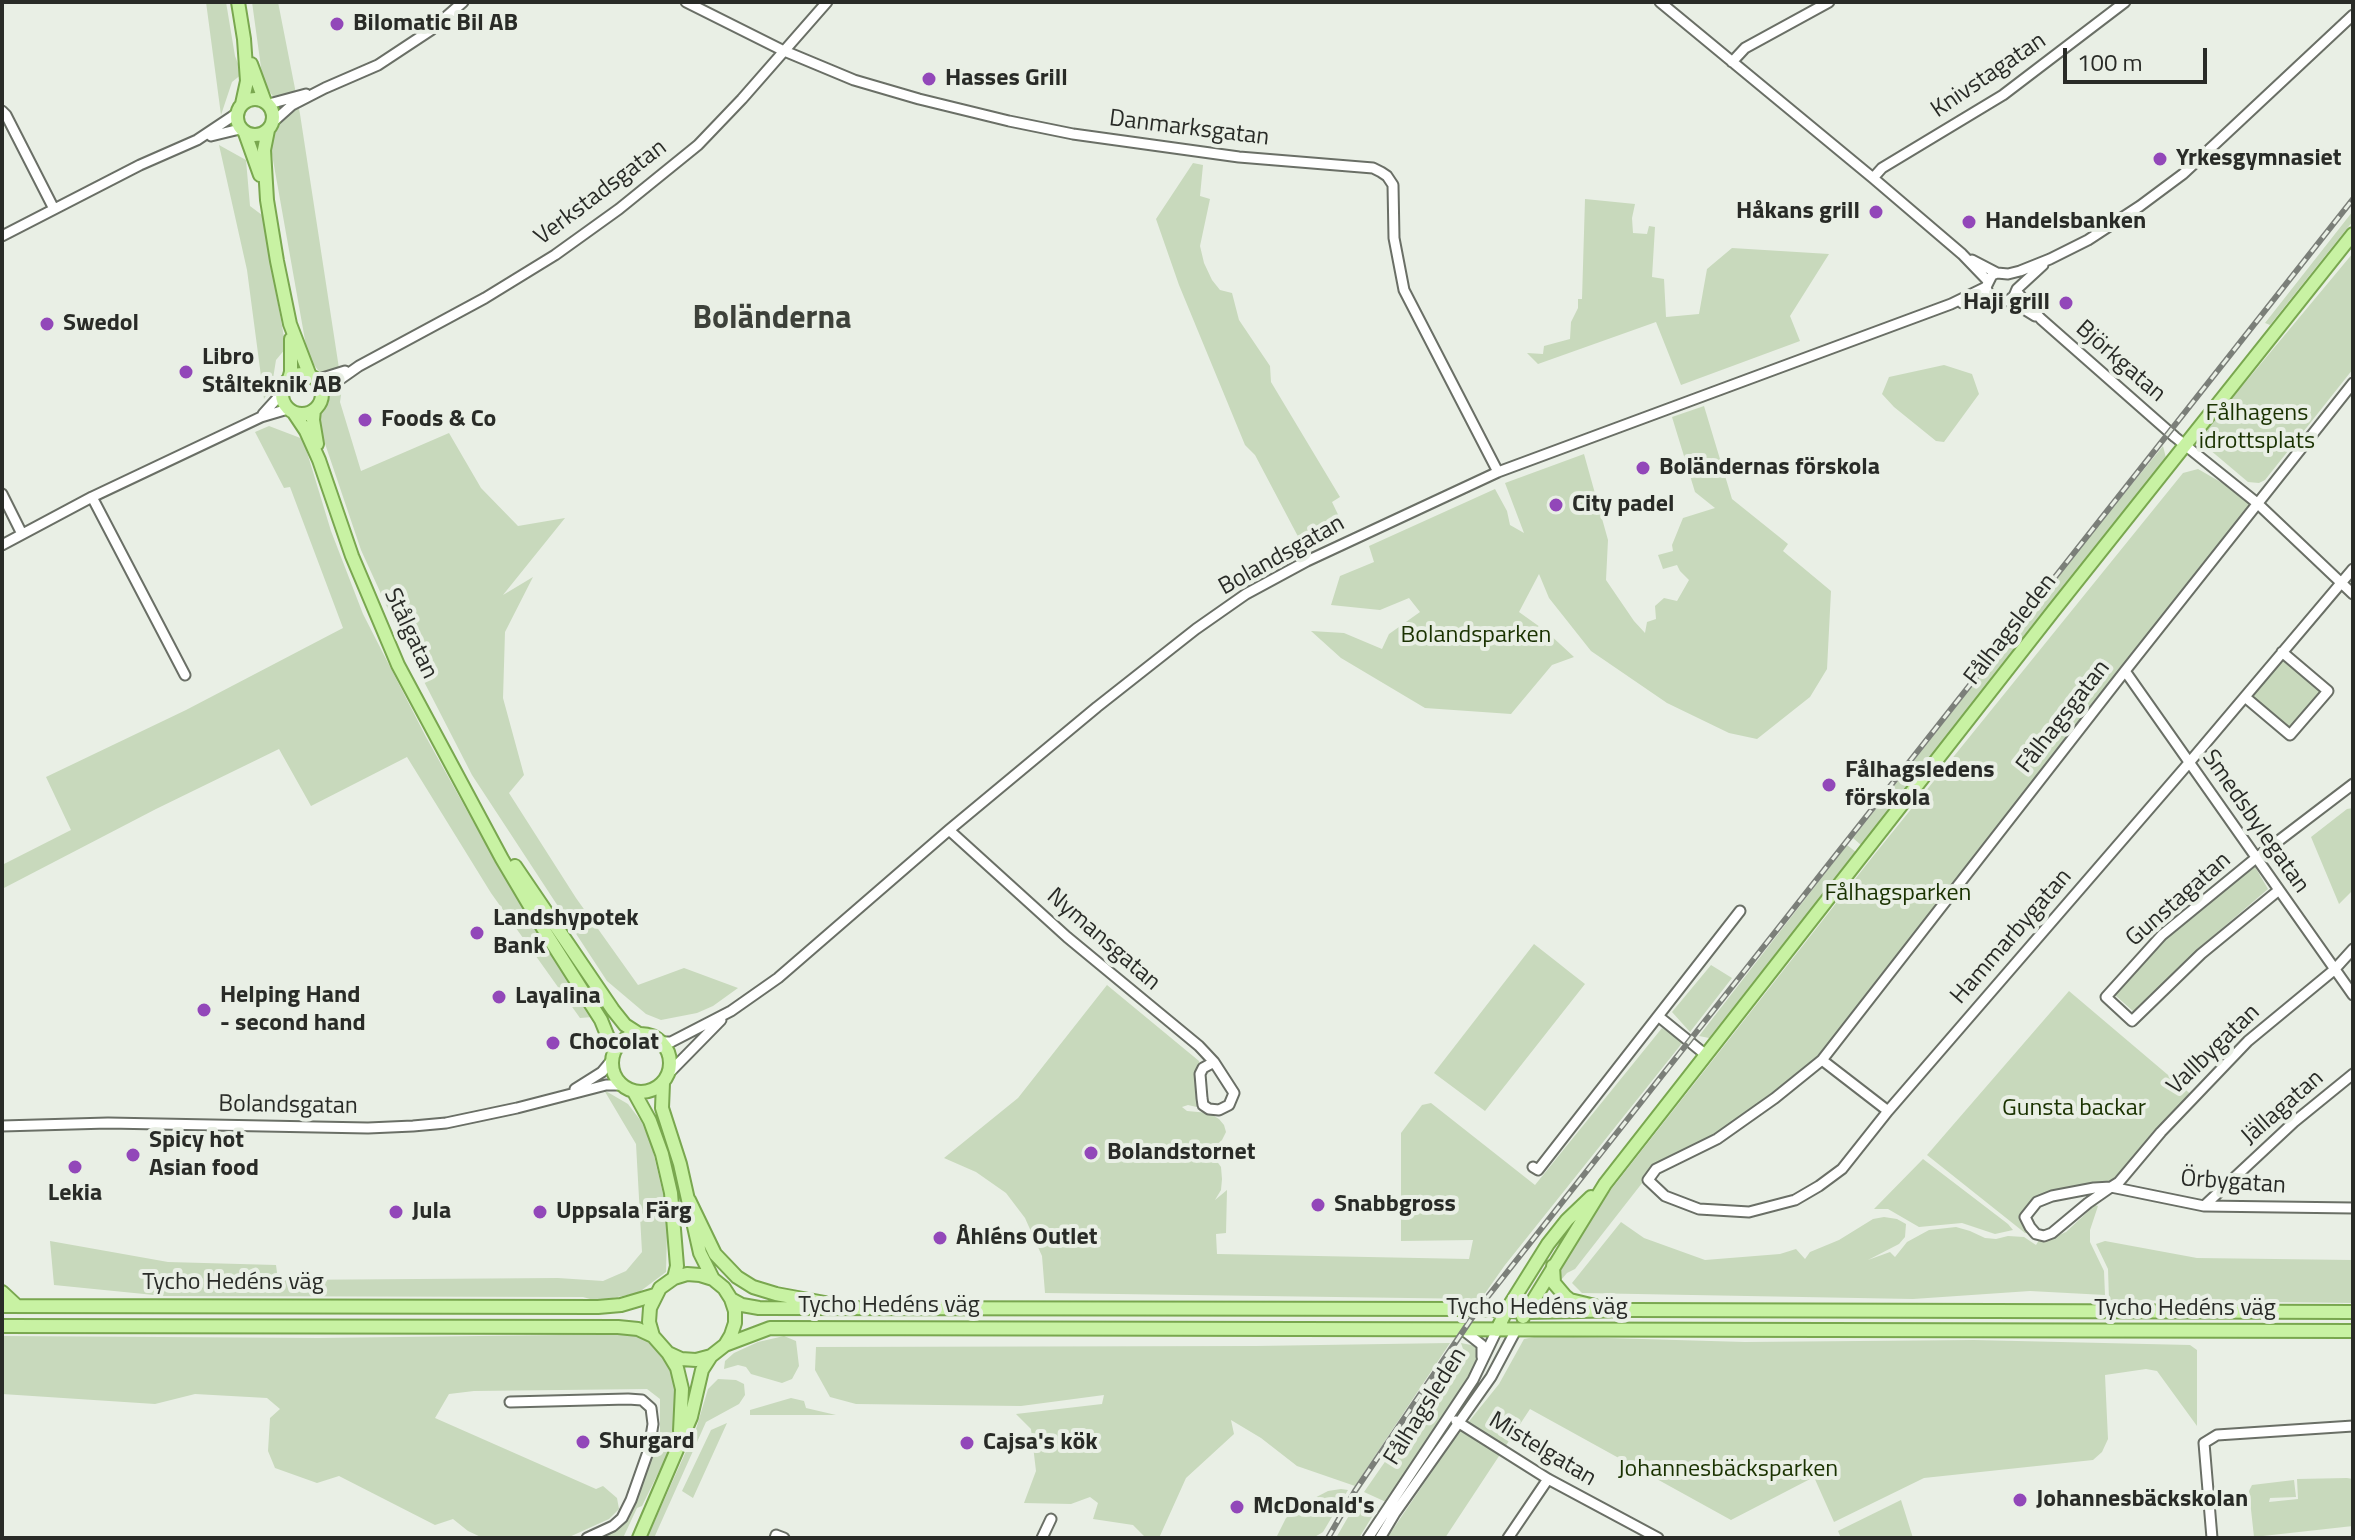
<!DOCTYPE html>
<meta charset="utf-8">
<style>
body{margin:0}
#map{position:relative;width:2355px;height:1540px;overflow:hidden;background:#e9efe5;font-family:"Titillium Web",sans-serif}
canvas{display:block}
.frame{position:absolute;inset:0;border:4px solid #292b27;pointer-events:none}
.scale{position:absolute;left:2063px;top:48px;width:144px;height:36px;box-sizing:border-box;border:4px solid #292b27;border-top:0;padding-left:10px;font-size:24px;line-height:28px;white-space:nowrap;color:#292b27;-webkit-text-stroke:6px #e9efe5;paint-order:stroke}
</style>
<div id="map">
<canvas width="2355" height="1540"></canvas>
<div class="frame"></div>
<div class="scale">100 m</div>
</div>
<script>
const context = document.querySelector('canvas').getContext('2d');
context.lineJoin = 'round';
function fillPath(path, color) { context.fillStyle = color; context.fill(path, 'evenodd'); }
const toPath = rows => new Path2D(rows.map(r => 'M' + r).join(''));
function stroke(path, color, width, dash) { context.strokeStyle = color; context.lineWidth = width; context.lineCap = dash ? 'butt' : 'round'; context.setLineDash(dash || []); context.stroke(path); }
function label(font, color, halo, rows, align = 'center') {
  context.font = font + ' "Titillium Web",sans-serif'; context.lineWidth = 8; context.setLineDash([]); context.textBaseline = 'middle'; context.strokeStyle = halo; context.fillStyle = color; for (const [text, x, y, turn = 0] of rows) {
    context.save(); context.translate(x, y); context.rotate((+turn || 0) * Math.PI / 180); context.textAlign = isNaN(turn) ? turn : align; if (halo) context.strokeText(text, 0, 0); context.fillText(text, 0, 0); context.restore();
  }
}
fillPath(toPath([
 [206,2,226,2,235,56,242,74,232,82,221,115],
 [252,2,278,2,300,114,342,388,340,402,361,471,449,433,481,488,518,526,565,518,503,595,533,577,505,632,503,698,524,775,509,793,576,898,638,985,684,968,738,988,713,1006,697,1013,661,1020,646,1014,607,981,472,775,398,631,361,550,317,420,331,387,308,357,270,143,284,112,263,82],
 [219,145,246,160,250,206,262,215,286,348,276,360,272,385,264,399,247,270],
 [1193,163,1203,165,1200,196,1210,199,1200,246,1204,263,1212,280,1220,290,1232,293,1239,320,1270,366,1271,382,1340,497,1332,502,1344,527,1303,546,1255,455,1245,445,1179,285,1156,219],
 [1585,199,1635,204,1632,218,1633,233,1647,234,1649,226,1655,227,1652,277,1664,279,1666,317,1699,314,1707,269,1732,248,1829,254,1790,316,1800,341,1681,385,1656,322,1538,364,1527,353,1543,354,1544,346,1570,339,1571,322,1578,308,1578,299,1582,299],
 [2353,211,2353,221,2270,325,2265,323],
 [2353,253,2353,369,2265,480,2259,483,2248,482,2203,444,2204,436,2209,426],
 [1944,365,1972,374,1979,394,1944,442,1936,441,1894,407,1882,394,1889,377],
 [1704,406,1732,499,1788,544,1783,551,1831,591,1827,669,1810,697,1757,739,1729,733,1667,703,1591,651,1549,598,1539,574,1519,612,1547,632,1574,657,1552,665,1511,714,1425,708,1341,658,1311,631,1344,633,1382,649,1389,634,1420,612,1409,598,1380,610,1331,605,1340,576,1374,562,1369,546,1495,489,1507,511,1510,525,1524,533,1505,483,1584,454,1608,540,1606,580,1634,621,1645,633,1647,622,1656,619,1655,606,1664,598,1677,601,1689,580,1680,571,1677,565,1663,569,1658,555,1673,551,1672,545,1683,518,1715,508,1695,492,1672,417],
 [269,426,303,439,331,531,363,614,426,737,480,834,593,1017,580,1018,491,893,407,757,311,806,279,749,156,809,2,889,2,865,71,830,46,777,186,710,343,628,290,487,284,488,255,432],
 [2163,446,2166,458,1861,845,1853,838,2101,522],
 [2198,469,2257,503,1822,1060,1717,1139,1656,1169,1651,1167,1646,1178,1575,1269,1567,1273,1561,1280,1563,1285,1560,1286,1560,1269,1606,1196,1874,855,2183,473],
 [2282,652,2328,691,2290,735,2245,697],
 [2353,808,2353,890,2339,904,2311,837,2347,809],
 [1847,845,1856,852,1709,1038,1699,1036],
 [2254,865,2268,889,2198,949,2134,1012,2115,995,2165,939],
 [1534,944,1585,984,1485,1111,1434,1073],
 [1711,965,1732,978,1690,1032,1672,1012],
 [1107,985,1199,1061,1201,1108,1188,1105,1182,1107,1187,1111,1209,1113,1219,1119,1224,1125,1226,1132,1222,1140,1212,1149,1211,1153,1221,1167,1222,1179,1221,1190,1215,1200,1227,1190,1226,1233,1216,1234,1217,1254,1469,1259,1473,1240,1401,1241,1401,1133,1422,1105,1431,1103,1535,1185,1662,1028,1683,1042,1505,1265,1481,1299,1045,1293,1042,1256,1025,1218,1006,1193,976,1172,944,1158,1018,1098],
 [2069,991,2194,1097,2119,1182,2037,1202,2026,1217,2036,1234,2025,1233,1927,1155],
 [604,1090,628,1104,641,1121,651,1143,664,1198,667,1232,666,1272,638,1293,597,1301,583,1297,164,1296,54,1285,50,1241,168,1262,276,1265,278,1280,558,1278,603,1281,626,1271,642,1252,636,1144],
 [1923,1159,2008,1224,2013,1230,1995,1234,1962,1223,1919,1227,1888,1209,1874,1209],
 [2095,1205,2098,1206,2090,1230,2090,1242,2104,1271,2105,1295,2030,1291,1913,1299,1582,1293,1572,1283,1621,1222,1644,1238,1705,1260,1780,1254,1796,1249,1805,1259,1810,1252,1839,1240,1873,1219,1884,1217,1897,1219,1906,1224,1905,1237,1899,1244,1868,1260,1890,1252,1895,1257,1907,1242,1929,1230,1956,1227,1970,1231,1985,1238,1996,1239,2008,1236,2024,1237,2036,1245,2039,1240,2050,1239,2066,1232],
 [2105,1241,2197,1258,2353,1260,2353,1303,2109,1300,2108,1269,2096,1244],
 [640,1334,667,1360,674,1379,678,1406,668,1453,642,1506,637,1508,623,1538,597,1538,614,1531,630,1515,660,1435,660,1399,647,1389,474,1391,449,1394,435,1418,596,1489,603,1486,617,1498,619,1509,609,1519,567,1538,483,1538,468,1531,453,1519,435,1525,339,1476,317,1483,275,1468,268,1451,270,1418,280,1409,267,1398,195,1394,155,1404,2,1394,2,1336,319,1338],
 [784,1336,796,1341,799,1366,792,1379,782,1383,751,1374,746,1367,738,1365,724,1369,725,1361,734,1353,758,1342],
 [1539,1336,1745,1342,1974,1340,2190,1345,2197,1350,2197,1426,2157,1371,2146,1369,2105,1375,2108,1439,2102,1452,2093,1460,1924,1478,1834,1522,1814,1477,1731,1520,1530,1409,1445,1538,1387,1538,1450,1445,1499,1384,1524,1339],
 [1450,1343,1355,1486,1297,1466,1261,1438,1231,1420,1234,1434,1186,1478,1159,1538,1146,1538,1133,1525,1093,1519,1098,1503,1090,1497,1071,1504,1024,1503,1036,1471,1031,1429,1016,1414,1102,1404,1104,1395,1021,1406,856,1404,830,1397,815,1370,816,1347,1256,1346],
 [1461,1343,1476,1346,1480,1354,1464,1384,1386,1502,1364,1492,1463,1349],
 [718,1379,736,1380,744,1384,745,1395,739,1404,706,1422,654,1538,647,1538,696,1429,708,1389],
 [791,1398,804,1401,806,1408,836,1415,750,1415,750,1410],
 [727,1423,693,1498,682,1491,711,1430],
 [2347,1478,2353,1479,2353,1526,2254,1537,2249,1491,2252,1485,2294,1480,2296,1497,2270,1498,2269,1502,2298,1499,2297,1479],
 [1341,1489,1348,1490,1323,1532,1313,1538,1276,1538,1286,1518,1303,1504,1328,1491],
 [1359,1498,1378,1507,1359,1538,1336,1538],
 [1901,1500,1913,1538,1841,1538,1838,1531]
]), '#c8d9bc');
const minor = toPath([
 [686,2,782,50,854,80,919,99,1009,121,1073,134,1239,157,1373,168,1381,172,1387,176,1393,185,1394,238,1404,290,1498,472],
 [1660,2,1873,178,1962,254,1988,281],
 [1732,62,1745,48,1829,2],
 [269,104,306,94],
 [2,111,6,115,54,209],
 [273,122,292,105,325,88,378,65,431,30,463,2],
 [211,136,240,129],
 [1873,178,1882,168,2003,95,2125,2],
 [2,236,140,165,197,140,236,114],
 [1972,260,1997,273],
 [2016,291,2041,319,2175,437,2257,503,2353,594],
 [1993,300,1989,296,1986,287,1992,275,1997,273,2008,274,2020,271,2050,259,2088,240,2140,206,2183,174,2353,15],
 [2009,300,2035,316],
 [1962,303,1993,300,2001,302,2009,300,2014,296,2017,289,2043,265],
 [316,380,345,371],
 [2353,383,2125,671,1822,1060,1775,1098,1717,1139,1656,1169,1648,1180,1665,1196,1699,1209,1749,1212,1795,1200,1819,1186,1842,1169,1888,1111,2188,764,2353,569],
 [322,392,359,366,485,298,555,255,619,209,698,145,742,99,827,2],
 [263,414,282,393],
 [2,494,22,534],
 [92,497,185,675],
 [2,545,92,497,261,417,288,409],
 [2125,671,2353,995],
 [2245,697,2290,735,2328,691,2282,652],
 [949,830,1067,937,1199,1046,1214,1062,1234,1093,1229,1105,1219,1110,1209,1109,1203,1105,1202,1098,1200,1074,1203,1068,1214,1062],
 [2279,890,2201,954,2132,1021,2106,997,2162,935,2256,858,2353,784],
 [2353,949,2334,970,2248,1041,2161,1132,2119,1182,2111,1187,2088,1203,2052,1233,2044,1236,2036,1234,2030,1227,2025,1217,2037,1202,2052,1196,2094,1188,2111,1187,2204,1206,2353,1208],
 [1658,1016,1706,1055],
 [663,1042,671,1042,731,1011,778,978,949,830,1097,707,1196,629,1246,594,1307,561,1498,472,1951,304,1986,287],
 [1822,1060,1888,1111],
 [670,1072,721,1020],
 [575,1089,602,1072,612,1060],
 [2,1126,108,1123,368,1128,413,1126,446,1123,517,1108,606,1085,621,1085],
 [1533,1167,1538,1170,1740,911],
 [2204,1206,2294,1122,2353,1074],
 [1463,1330,1482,1345,1482,1357],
 [510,1402,628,1399,642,1400,651,1408,653,1424,649,1449,631,1500,622,1518,613,1526,587,1538],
 [1456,1421,1548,1479,1658,1538],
 [775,1538,776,1535,784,1538],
 [1042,1538,1051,1519],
 [1368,1538,1473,1380,1497,1330],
 [1380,1538,1395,1513,1491,1377,1516,1330],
 [1508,1538,1548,1479],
 [2212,1538,2204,1443,2217,1435,2353,1426]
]);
const major = toPath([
 [238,2,244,39,247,81,242,104],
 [251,64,265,102],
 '237 117a18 18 0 1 1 36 0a18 18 0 1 1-36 0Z',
 [268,130,264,150,267,200,277,261,290,324,310,376],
 [245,133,260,175],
 '282 394a20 20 0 1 1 40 0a20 20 0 1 1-40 0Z',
 [289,379,291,372,291,339],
 [314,410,313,420,317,444],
 [294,413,306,431,319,460,352,556,398,665,502,859,547,935,601,1020,614,1052],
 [515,866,613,1010,625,1025,639,1034],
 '612 1063a29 29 0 1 1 58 0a29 29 0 1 1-58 0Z',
 [663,1083,662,1108,680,1164,700,1253,713,1279],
 [634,1092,650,1121,662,1154,671,1193,677,1266,674,1278],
 [689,1200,715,1254,737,1277,753,1287,776,1294,825,1303],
 [1553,1266,1554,1283,1565,1296,1570,1300,1595,1306],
 [2,1292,17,1306],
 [731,1299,742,1305,759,1308,1478,1309,1526,1312,1632,1310,2353,1312],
 [2,1306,598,1307,621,1305,655,1295],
 [1523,1317,1605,1184,2054,610,2353,234],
 [2,1326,618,1327,638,1329,653,1336],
 [1497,1330,1506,1311,1548,1244,1567,1220,1591,1197],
 [725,1345,770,1328,2353,1331],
 [668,1353,677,1368,682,1389,680,1431],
 [639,1538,691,1417,702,1370,711,1356,725,1345,731,1335,735,1323,735,1311,731,1299,724,1288,713,1279,700,1275,687,1274,674,1278,660,1288,650,1308,649,1322,653,1336,668,1353,681,1359,696,1360,711,1356]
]);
stroke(minor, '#6a6f66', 13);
stroke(major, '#79a74f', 16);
stroke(minor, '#fff', 9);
stroke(major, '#c8f2a3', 12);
const rail = toPath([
 [1328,1538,1355,1491,1478,1309,2353,199]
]);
stroke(rail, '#7b7f79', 6);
stroke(rail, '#e9efe5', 3, [9]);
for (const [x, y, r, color] of [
 [337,24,8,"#9247b9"],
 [929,79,8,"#9247b9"],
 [2160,159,8,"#9247b9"],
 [1876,212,8,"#9247b9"],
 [1969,222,8,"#9247b9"],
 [2066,303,8,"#9247b9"],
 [47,324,8,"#9247b9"],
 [186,372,8,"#9247b9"],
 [365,420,8,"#9247b9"],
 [1643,468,8,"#9247b9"],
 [1556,505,8,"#9247b9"],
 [1829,785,8,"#9247b9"],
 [477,933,8,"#9247b9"],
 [499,997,8,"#9247b9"],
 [204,1010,8,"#9247b9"],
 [553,1043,8,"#9247b9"],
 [1091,1153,8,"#9247b9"],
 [133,1155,8,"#9247b9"],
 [75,1167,8,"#9247b9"],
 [1318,1205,8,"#9247b9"],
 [396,1212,8,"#9247b9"],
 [540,1212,8,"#9247b9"],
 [940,1238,8,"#9247b9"],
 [583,1442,8,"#9247b9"],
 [967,1443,8,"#9247b9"],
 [2020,1500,8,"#9247b9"],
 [1237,1507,8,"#9247b9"]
]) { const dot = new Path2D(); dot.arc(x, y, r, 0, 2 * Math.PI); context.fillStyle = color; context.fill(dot); stroke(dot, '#e9efe5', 3); }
label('bold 24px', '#292b27', '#e9efe5', [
 ["Bilomatic Bil AB",353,24],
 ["Hasses Grill",945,79],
 ["Yrkesgymnasiet",2176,159],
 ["Håkans grill",1860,212,"right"],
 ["Handelsbanken",1985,222],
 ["Haji grill",2050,303,"right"],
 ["Swedol",63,324],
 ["Libro",202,358],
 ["Stålteknik AB",202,386],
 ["Foods & Co",381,420],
 ["Boländernas förskola",1659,468],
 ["City padel",1572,505],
 ["Fålhagsledens",1845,771],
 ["förskola",1845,799],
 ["Landshypotek",493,919],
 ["Bank",493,947],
 ["Helping Hand",220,996],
 ["- second hand",220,1024],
 ["Layalina",515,997],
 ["Chocolat",569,1043],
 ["Spicy hot",149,1141],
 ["Asian food",149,1169],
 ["Bolandstornet",1107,1153],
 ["Lekia",75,1194,"center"],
 ["Snabbgross",1334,1205],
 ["Jula",412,1212],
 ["Uppsala Färg",556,1212],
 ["Åhléns Outlet",956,1238],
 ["Shurgard",599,1442],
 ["Cajsa's kök",983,1443],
 ["Johannesbäckskolan",2036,1500],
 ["McDonald's",1253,1507]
], 'left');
label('24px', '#292b27', '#e9efe5', [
 ["Knivstagatan",1989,76,-34],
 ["Danmarksgatan",1189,129,7],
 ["Verkstadsgatan",601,193,-37],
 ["Björkgatan",2120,362,41],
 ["Bolandsgatan",1282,556,-29],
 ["Fålhagsleden",2011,630,-52],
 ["Stålgatan",410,634,65],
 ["Fålhagsgatan",2064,717,-52],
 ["Smedsbylegatan",2255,822,55],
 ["Gunstagatan",2179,900,-41],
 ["Hammarbygatan",2012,937,-49],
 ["Nymansgatan",1103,940,41],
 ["Vallbygatan",2214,1050,-44],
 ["Bolandsgatan",288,1106,1],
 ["Jällagatan",2283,1108,-41],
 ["Örbygatan",2233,1183,4],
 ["Tycho Hedéns väg",233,1283],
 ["Tycho Hedéns väg",889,1306],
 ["Tycho Hedéns väg",1537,1308],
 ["Tycho Hedéns väg",2185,1309],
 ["Fålhagsleden",1426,1407,-58],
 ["Mistelgatan",1542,1450,31]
]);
label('24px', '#1a3201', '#e9efe5', [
 ["Fålhagens",2257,414],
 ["idrottsplats",2257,442],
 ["Bolandsparken",1476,636],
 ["Fålhagsparken",1898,894],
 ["Gunsta backar",2074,1109],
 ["Johannesbäcksparken",1728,1470]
]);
label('bold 32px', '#3d413a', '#e9efe5', [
 ["Boländerna",772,320]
]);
</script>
